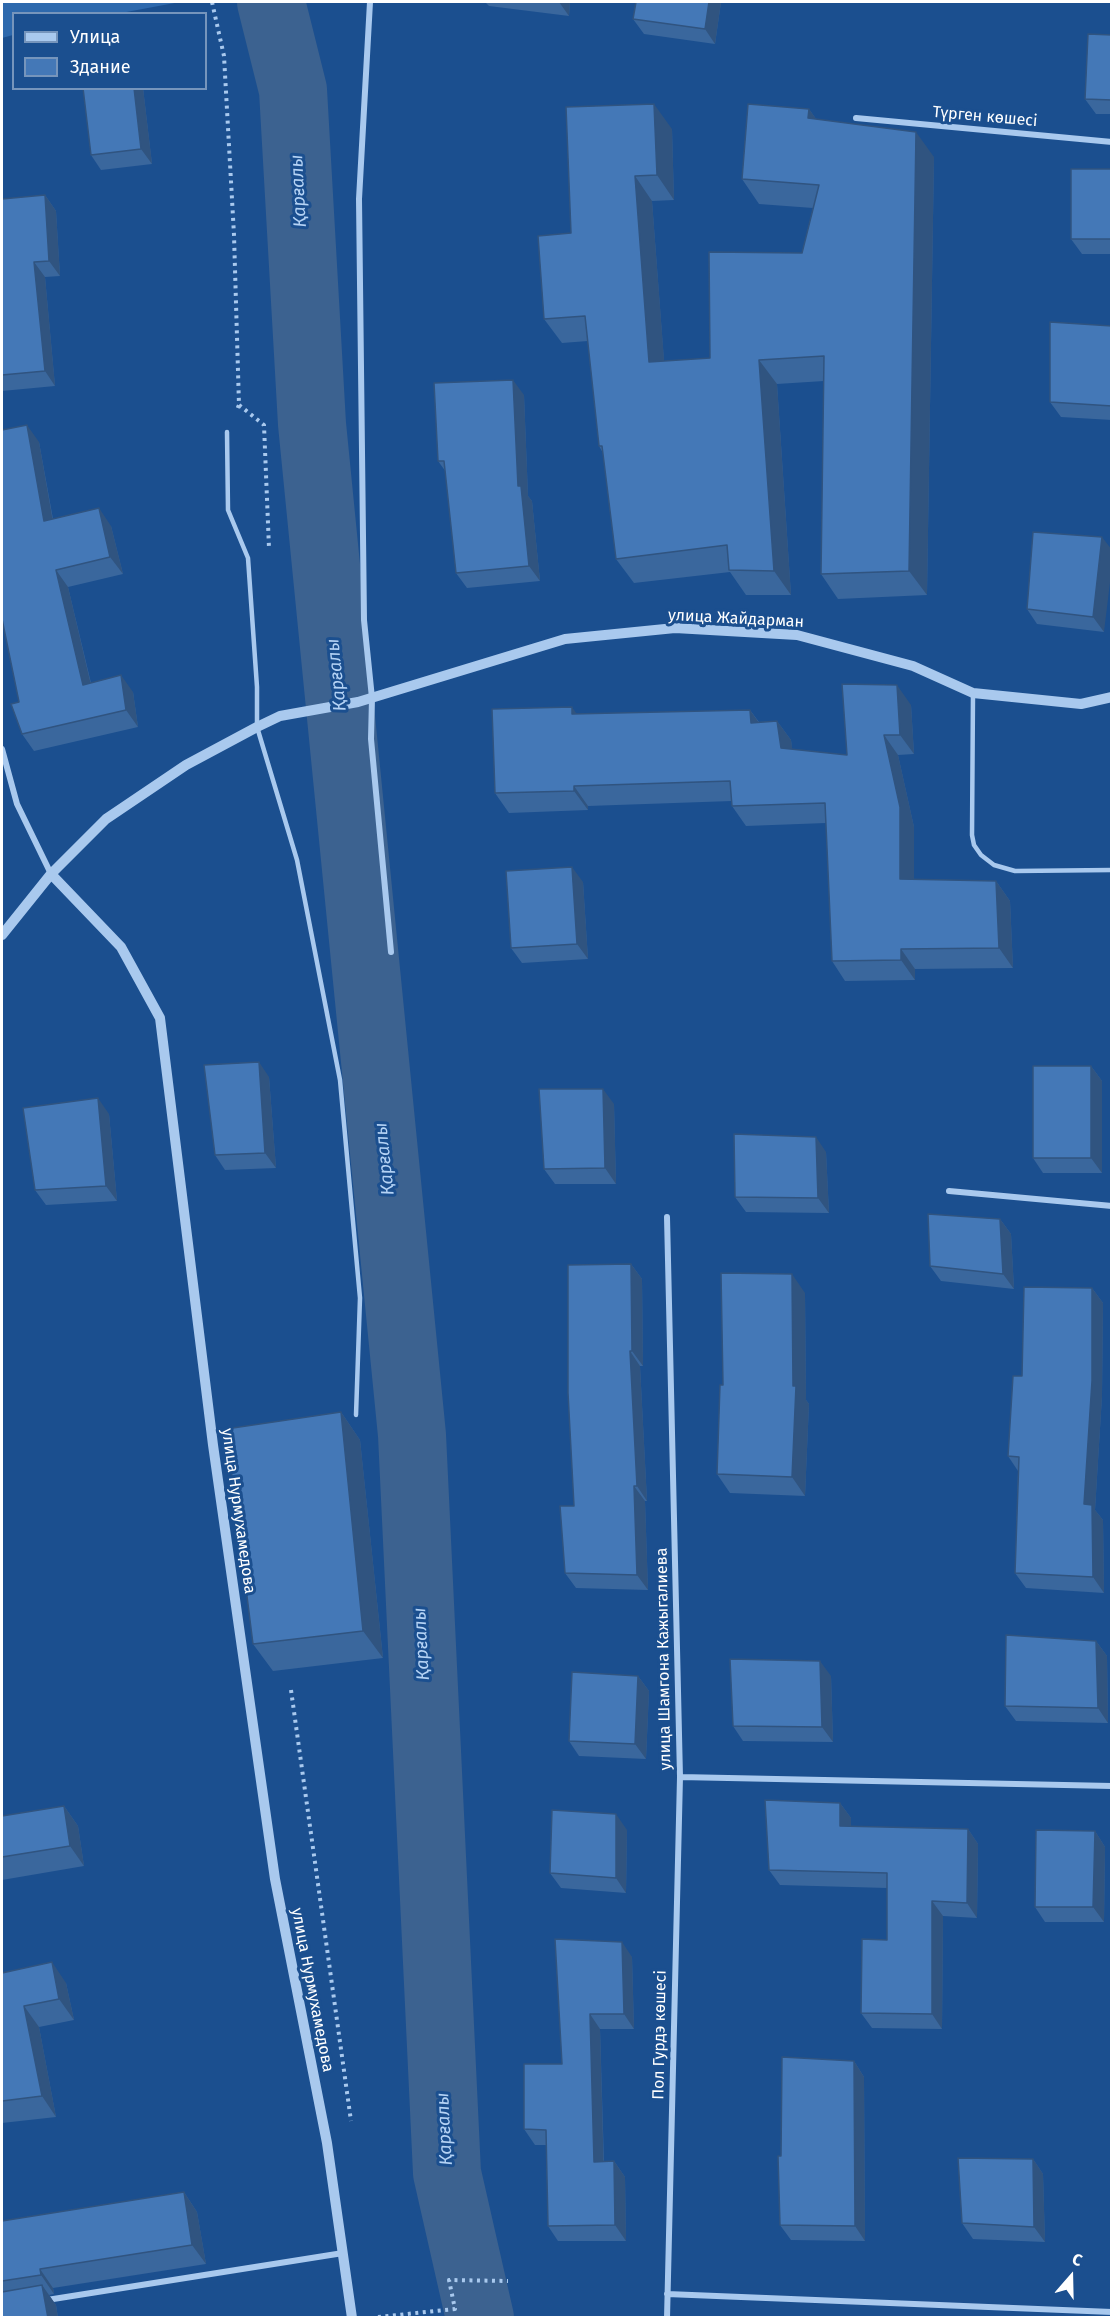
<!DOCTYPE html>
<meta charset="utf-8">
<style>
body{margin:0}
#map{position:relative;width:1113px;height:2319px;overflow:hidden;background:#1b4f8f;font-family:"Fira Sans",sans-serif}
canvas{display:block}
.frame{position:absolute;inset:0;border:3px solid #fff;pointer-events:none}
.legend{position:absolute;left:12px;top:12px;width:195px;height:78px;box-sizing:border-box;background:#1b4f8f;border:2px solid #7695bc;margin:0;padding:8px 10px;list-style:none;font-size:18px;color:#fff}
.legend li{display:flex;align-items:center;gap:12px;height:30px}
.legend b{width:30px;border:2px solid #7695bc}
.north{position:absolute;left:1041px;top:2247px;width:60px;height:60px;-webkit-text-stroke:4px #1b4f8f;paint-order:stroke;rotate:20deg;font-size:16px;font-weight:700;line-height:24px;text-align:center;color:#fff}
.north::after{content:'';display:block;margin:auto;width:21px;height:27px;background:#fff;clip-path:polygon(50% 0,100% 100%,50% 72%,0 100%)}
</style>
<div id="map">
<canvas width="1113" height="2319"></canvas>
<div class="frame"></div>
<ul class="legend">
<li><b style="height:8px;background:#a9c9ee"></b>Улица</li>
<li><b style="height:16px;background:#4478b7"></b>Здание</li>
</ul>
<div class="north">С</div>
</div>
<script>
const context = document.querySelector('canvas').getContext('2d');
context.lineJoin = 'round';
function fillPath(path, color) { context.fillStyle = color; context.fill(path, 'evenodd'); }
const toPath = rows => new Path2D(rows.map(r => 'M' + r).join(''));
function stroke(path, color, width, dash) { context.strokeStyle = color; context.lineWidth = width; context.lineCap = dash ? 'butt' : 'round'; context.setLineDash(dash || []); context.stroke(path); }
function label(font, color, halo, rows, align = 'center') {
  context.font = font + ' "Fira Sans",sans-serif'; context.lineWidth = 6; context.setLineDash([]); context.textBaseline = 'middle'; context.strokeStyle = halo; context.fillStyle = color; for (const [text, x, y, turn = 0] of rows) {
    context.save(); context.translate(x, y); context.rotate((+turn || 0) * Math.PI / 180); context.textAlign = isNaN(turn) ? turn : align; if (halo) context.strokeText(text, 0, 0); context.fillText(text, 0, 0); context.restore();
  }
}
fillPath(toPath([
 [2,2,180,2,121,13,14,14,13,35,2,38]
]), '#2e69ad');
stroke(toPath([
 [271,2,293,90,312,424,412,1435,447,2173,480,2318]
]), '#3c6290', 68);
stroke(toPath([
 [212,2,224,56,234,235,239,405,236,412],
 [239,405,264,425,269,548],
 [291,1690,351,2121],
 [378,2317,455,2309,449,2280,508,2281]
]), '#a9c9ee', 4, [3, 4.5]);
stroke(toPath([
 [227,432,228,510,248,558,257,687,257,727,297,860,340,1080,360,1298,356,1415],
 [973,693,972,835,974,845,981,855,994,865,1015,871,1112,870]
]), '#a9c9ee', 4.5);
stroke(toPath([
 [370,2,359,199,364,620,372,698,371,739,391,952],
 [856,118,1112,142],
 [2,749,17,804,51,874],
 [949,1191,1112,1206],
 [680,1777,1112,1786],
 [667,2294,1112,2312],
 [47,2300,343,2253],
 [667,2318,680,1777,667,1217]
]), '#a9c9ee', 6);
stroke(toPath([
 [51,874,121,947,160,1018,213,1445,275,1879,327,2143,352,2318],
 [2,935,51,874,106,819,186,765,257,727,280,716,358,702,565,639,675,628,797,635,913,666,973,693,1081,704,1112,697]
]), '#a9c9ee', 10);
fillPath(toPath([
 [485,2,570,2,569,16,489,6],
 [636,2,721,2,715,44,644,34,633,19],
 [1112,35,1112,114,1096,114,1085,99],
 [83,88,143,88,152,164,101,170,91,155],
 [809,109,816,119,934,157,927,595,838,599,821,574,824,381,777,384,791,595,746,595,730,572,634,583,616,559,603,453,599,446,588,341,562,343,544,319,571,233,672,129,674,200,652,201,664,361,710,358,802,253,813,208,759,204,742,179],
 [1112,169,1112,254,1082,254,1071,239],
 [45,195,56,211,60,276,45,277,55,386,2,391,2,199],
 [1112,326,1112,420,1061,417,1050,402],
 [524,395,528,496,532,501,540,581,467,588,456,573,446,472,438,461],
 [39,442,53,519,111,526,123,574,68,587,91,683,133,692,138,727,34,751,22,734],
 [1102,537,1104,632,1037,624,1027,609],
 [911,705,914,754,898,755,914,827,914,879,996,881,1010,901,1013,968,915,969,915,980,845,981,832,961,826,823,746,826,732,806,732,801,588,806,588,810,509,813,495,793,577,714,750,710,759,722,777,721,791,740,792,749,847,755],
 [583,882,588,959,522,963,511,948],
 [1091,1066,1102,1081,1102,1173,1043,1173,1033,1158],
 [269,1077,276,1168,225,1170,215,1155],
 [614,1104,616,1184,555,1184,544,1169],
 [109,1114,117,1201,46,1205,35,1190],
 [826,1152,829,1213,746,1212,735,1197],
 [1000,1219,1011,1234,1014,1289,941,1281,930,1266],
 [631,1264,642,1279,643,1366,640,1366,647,1501,645,1501,648,1590,576,1588,565,1573,574,1506],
 [1092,1288,1103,1303,1102,1396,1095,1510,1103,1520,1104,1593,1026,1588,1015,1573,1018,1471,1008,1456,1022,1376],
 [805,1293,806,1400,809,1404,805,1496,730,1493,717,1474,723,1385],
 [341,1412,360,1440,383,1658,273,1671,253,1644],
 [1096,1641,1107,1656,1108,1723,1016,1721,1005,1706],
 [638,1676,649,1691,646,1759,579,1756,569,1741],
 [831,1676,833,1742,743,1741,733,1726],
 [840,1803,851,1818,851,1826,968,1829,978,1844,977,1918,943,1916,942,2029,872,2028,861,2013,887,1940,887,1888,780,1885,769,1870],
 [64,1806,78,1826,84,1866,2,1880,2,1816],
 [627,1830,626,1893,561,1888,550,1873],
 [1095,1831,1105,1847,1104,1922,1045,1922,1035,1907],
 [555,1939,632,1957,634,2029,600,2029,604,2162,614,2161,625,2177,626,2241,558,2241,548,2226,546,2145,535,2145,524,2129,562,2064],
 [2,1973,66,1983,74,2020,39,2027,56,2117,2,2123],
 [854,2061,864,2077,865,2241,791,2240,780,2225],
 [1033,2159,1043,2174,1045,2242,973,2239,962,2223],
 [184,2192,197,2212,206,2264,53,2288,54,2294,49,2295,56,2305,58,2318,2,2318,2,2221]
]), '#3a679d');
fillPath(toPath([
 [559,2,570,2,569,16],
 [709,2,721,2,715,44,705,29],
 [134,88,143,88,152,164,141,149],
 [654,104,672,129,674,200,657,175],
 [809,109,826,133,808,118],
 [916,132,934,157,927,595,909,571],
 [635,176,652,201,666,386,649,362],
 [45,195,56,211,60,276,49,261],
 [34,262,45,277,55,386,45,371],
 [759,360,777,384,791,595,774,571],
 [513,380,524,395,528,496,532,501,540,581,529,566,518,486],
 [27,425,39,442,56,539,44,521],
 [99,508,111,526,123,574,110,557],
 [1102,537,1112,550,1112,566,1104,632,1093,617],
 [56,570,68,587,95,702,83,685],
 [121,675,133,692,138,727,126,710],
 [897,685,911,705,914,754,900,735],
 [572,707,585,726,572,714],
 [750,710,764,730,751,723],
 [777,721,791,740,795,768,781,748],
 [884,735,898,755,914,827,914,898,900,879],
 [574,786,588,806,588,810,574,791],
 [572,867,583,882,588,959,577,944],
 [996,881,1010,901,1013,968,999,948],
 [901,949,915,969,915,980,901,960],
 [259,1062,269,1077,276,1168,265,1153],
 [1091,1066,1102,1081,1102,1173,1091,1158],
 [603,1089,614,1104,616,1184,605,1168],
 [98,1098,109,1114,117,1201,106,1186],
 [816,1137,826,1152,829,1213,818,1198],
 [1000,1219,1011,1234,1014,1289,1003,1274],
 [631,1264,642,1279,643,1366,632,1351],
 [792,1274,805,1293,806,1400,809,1404,805,1496,792,1477,793,1386],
 [1092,1288,1103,1303,1102,1396,1095,1510,1103,1520,1104,1593,1093,1577,1084,1504],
 [630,1351,640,1366,647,1501,637,1486],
 [341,1412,360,1440,383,1658,363,1631],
 [634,1486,645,1501,648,1590,637,1575],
 [1096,1641,1107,1656,1108,1723,1098,1708],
 [820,1661,831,1676,833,1742,822,1727],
 [638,1676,649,1691,646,1759,635,1744],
 [840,1803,851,1818,851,1841,840,1826],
 [64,1806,78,1826,84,1866,70,1846],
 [616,1814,627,1830,626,1893,616,1878],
 [968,1829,978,1844,977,1918,967,1903],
 [1095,1831,1105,1847,1104,1922,1093,1907],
 [932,1901,943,1916,942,2029,932,2014],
 [622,1942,632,1957,634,2029,624,2014],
 [52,1962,66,1983,74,2020,59,1999],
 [24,2006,39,2027,56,2117,42,2096],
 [590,2014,600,2029,604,2177,594,2162],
 [854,2061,864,2077,865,2241,855,2226],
 [1033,2159,1043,2174,1045,2242,1034,2227],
 [614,2161,625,2177,626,2241,615,2225],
 [184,2192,197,2212,206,2264,192,2245],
 [40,2269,53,2288,54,2294,41,2275],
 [42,2285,56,2305,58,2318,48,2318]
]), '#305480');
const building = toPath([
 [636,2,709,2,705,29,633,19,636,2],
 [1088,34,1112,35,1112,100,1085,99,1088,34],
 [83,88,134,88,141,149,91,155,83,88],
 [654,104,657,175,635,176,649,362,710,358,709,252,802,253,819,185,742,179,748,104,809,109,808,118,916,132,909,571,821,574,824,356,759,360,774,571,729,570,727,545,616,559,602,446,599,446,585,316,544,319,538,236,571,233,566,107,654,104],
 [1071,169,1112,169,1112,239,1071,239,1071,169],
 [45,195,49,261,34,262,45,371,2,375,2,199,45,195],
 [1050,322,1112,326,1112,406,1050,402,1050,322],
 [513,380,518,486,521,486,529,566,456,573,444,461,438,461,434,383,513,380],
 [27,425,44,521,99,508,110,557,56,570,83,685,121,675,126,710,22,734,11,704,19,702,2,619,2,430,27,425],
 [1033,532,1102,537,1093,617,1027,609,1033,532],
 [842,684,897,685,900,735,884,735,900,807,900,879,996,881,999,948,901,949,901,960,832,961,825,803,732,806,730,781,574,786,574,791,495,793,492,709,572,707,572,714,750,710,751,723,777,721,781,748,847,755,842,684],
 [572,867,577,944,511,948,506,871,572,867],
 [259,1062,265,1153,215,1155,204,1065,259,1062],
 [1033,1066,1091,1066,1091,1158,1033,1158,1033,1066],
 [539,1089,603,1089,605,1168,544,1169,539,1089],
 [98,1098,106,1186,35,1190,23,1108,98,1098],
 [734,1134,816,1137,818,1198,735,1197,734,1134],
 [928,1214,1000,1219,1003,1274,930,1266,928,1214],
 [631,1264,632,1351,630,1351,637,1486,634,1486,637,1575,565,1573,560,1506,574,1506,568,1393,568,1265,631,1264],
 [721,1273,792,1274,793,1386,796,1386,792,1477,717,1474,720,1385,723,1385,721,1273],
 [1024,1287,1092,1288,1092,1381,1084,1504,1092,1505,1093,1577,1015,1573,1019,1457,1008,1456,1013,1376,1022,1376,1024,1287],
 [341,1412,363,1631,253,1644,226,1429,341,1412],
 [1006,1635,1096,1641,1098,1708,1005,1706,1006,1635],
 [730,1659,820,1661,822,1727,733,1726,730,1659],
 [572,1672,638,1676,635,1744,569,1741,572,1672],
 [765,1800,840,1803,840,1826,968,1829,967,1903,932,1901,932,2014,861,2013,862,1939,887,1940,887,1873,769,1870,765,1800],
 [64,1806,70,1846,2,1857,2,1816,64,1806],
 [552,1810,616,1814,616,1878,550,1873,552,1810],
 [1036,1830,1095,1831,1093,1907,1035,1907,1036,1830],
 [555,1939,622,1942,624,2014,590,2014,594,2162,614,2161,615,2225,548,2226,546,2130,524,2129,524,2064,562,2064,555,1939],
 [52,1962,59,1999,24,2006,42,2096,2,2101,2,1973,52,1962],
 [782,2057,854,2061,855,2226,780,2225,778,2156,781,2156,782,2057],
 [958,2158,1033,2159,1034,2227,962,2223,958,2158],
 [184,2192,192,2245,40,2269,41,2275,2,2281,2,2221,184,2192],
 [42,2285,48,2318,2,2318,2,2292,42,2285]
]);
fillPath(building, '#4478b7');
stroke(building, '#305480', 1.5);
label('16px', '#fff', '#1b4f8f', [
 ["Түрген көшесі",985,117,5],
 ["улица Жайдарман",736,619,3],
 ["улица Нурмухамедова",238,1511,82],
 ["улица Шамгона Кажыгалиева",664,1659,-91],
 ["улица Нурмухамедова",312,1990,79],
 ["Пол Гурдэ көшесі",660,2035,-89]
]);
label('italic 18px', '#b5d3f5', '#1b4f8f', [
 ["Қарғалы",299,191,-93],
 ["Қарғалы",337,675,-96],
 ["Қарғалы",385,1159,-96],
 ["Қарғалы",422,1644,-93],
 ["Қарғалы",445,2129,-93]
]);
</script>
